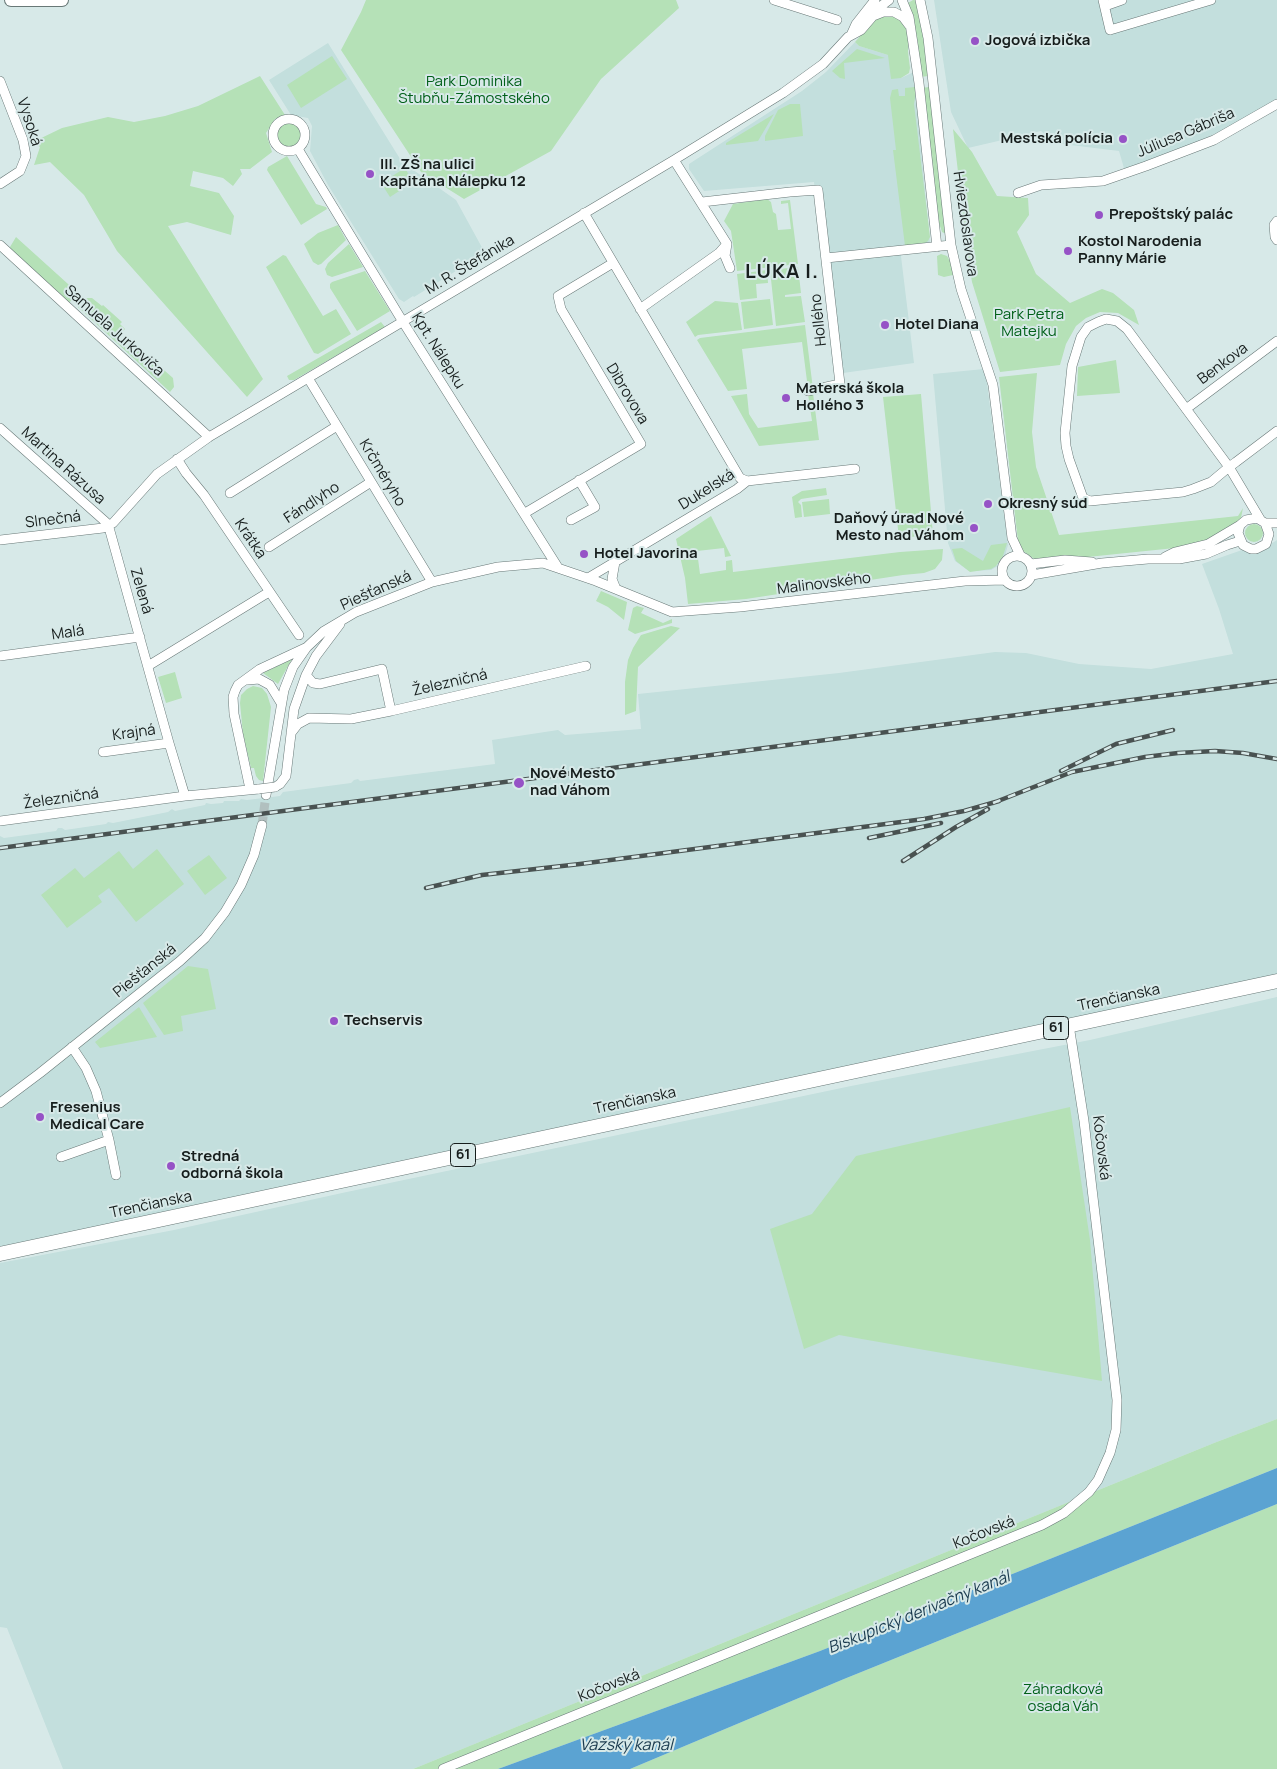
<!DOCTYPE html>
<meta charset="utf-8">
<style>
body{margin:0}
canvas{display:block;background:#d7e9e8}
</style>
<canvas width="1277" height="1769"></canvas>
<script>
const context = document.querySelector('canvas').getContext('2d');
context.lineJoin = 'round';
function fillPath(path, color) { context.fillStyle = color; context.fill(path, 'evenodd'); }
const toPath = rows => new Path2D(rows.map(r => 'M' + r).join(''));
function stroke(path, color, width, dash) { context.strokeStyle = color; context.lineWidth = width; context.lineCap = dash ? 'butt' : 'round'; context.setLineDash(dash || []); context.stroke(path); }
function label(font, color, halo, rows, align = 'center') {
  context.font = font + ' Manrope,sans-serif'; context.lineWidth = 4; context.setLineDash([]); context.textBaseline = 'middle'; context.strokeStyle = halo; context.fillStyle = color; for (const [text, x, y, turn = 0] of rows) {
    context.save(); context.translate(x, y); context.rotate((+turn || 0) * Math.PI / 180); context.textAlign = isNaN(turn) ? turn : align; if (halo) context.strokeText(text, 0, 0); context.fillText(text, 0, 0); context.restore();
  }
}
fillPath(toPath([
 [934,0,1277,0,1277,105,1126,175,1119,151,1054,143,1041,131,968,148,951,112],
 [855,42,859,46,888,55,901,78,914,72,930,243,900,248,914,363,836,374,814,182,704,191,689,169,689,164,802,91,826,72],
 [328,43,402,162,456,200,485,253,414,297,413,296,404,302,399,299,328,185,310,151,312,126,308,118,291,115,269,80],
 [984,369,986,376,1008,545,1003,563,991,570,969,571,955,561,948,543,933,374],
 [1277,540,1277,980,0,1257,0,836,4,838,56,831,58,828,62,828,65,830,106,824,108,822,113,823,168,812,172,809,175,811,205,805,206,803,211,804,223,803,224,801,239,801,241,799,247,800,280,796,283,792,351,783,354,780,358,779,360,781,495,764,492,740,558,730,565,735,641,729,638,694,839,673,995,652,1026,653,1079,664,1151,669,1233,654,1219,609,1202,564,1242,550,1257,553],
 [1277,997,1277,1419,1214,1443,413,1769,63,1769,7,1628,0,1627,0,1263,174,1230,342,1193,851,1086,1090,1040]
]), '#c3dfdd');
fillPath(toPath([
 [366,0,676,0,679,8,601,79,551,151,464,199,421,172,341,50,361,12],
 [913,0,917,0,922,19,928,76,921,77,917,37,908,3],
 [889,14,899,18,908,30,909,35,908,52,910,68,909,73,901,78,891,79,888,55,859,46,855,42,876,18],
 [857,49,885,58,844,63,845,79,840,78,832,71],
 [332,56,347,79,301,108,287,85],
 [260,76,285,115,275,119,266,133,272,152,250,169,240,169,242,174,233,186,223,178,193,171,190,186,219,193,234,216,231,235,187,222,168,226,263,379,247,397,117,251,84,195,50,162,34,165,40,147,33,142,62,128,108,117,134,122,165,116,198,106],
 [915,87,916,92,914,104,930,237,928,241,925,243,905,246,893,150,896,150,890,98,892,90,898,89,899,96,905,96,905,88],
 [929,87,947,232,944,233,942,232,935,211,922,88],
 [790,104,800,104,803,136,765,141,765,136,778,110],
 [774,114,758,141,726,145,726,143],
 '277 135a12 12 0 1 1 24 0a12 12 0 1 1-24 0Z',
 [953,129,972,152,997,196,1028,198,1029,215,1017,232,1036,274,1070,303,1102,289,1113,293,1134,310,1139,325,1118,313,1100,312,1086,318,1076,326,1066,344,1060,365,1000,372,972,282,968,258],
 [287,156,316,204,326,207,327,209,301,225,267,170,268,167],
 [405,168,413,182,390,197,381,183],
 [767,199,771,202,773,212,776,214,778,230,791,229,788,203,781,204,781,201,790,200,798,264,737,271,731,231,724,221,733,204],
 [338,225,346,240,321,264,318,265,313,262,304,244,318,233],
 [16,237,78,293,68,304,13,254,10,247],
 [349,244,363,267,332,277,327,275,325,269,328,263],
 [941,254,947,256,951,263,953,275,944,277,938,275,937,256],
 [283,255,286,256,323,316,336,309,351,334,318,354,314,353,266,267],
 [798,267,801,293,785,295,785,297,801,296,805,322,776,326,770,270],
 [767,270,768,283,756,284,757,298,740,300,737,274],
 [365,271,390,311,357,331,330,288,330,284,332,282],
 [87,298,92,298,102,306,103,305,122,322,120,324,125,329,116,339,134,355,140,349,173,378,174,387,170,392,78,307,83,300],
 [770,299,773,325,744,329,741,302],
 [715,301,738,303,742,330,698,335,695,337,686,322],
 [381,322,385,327,294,380,289,380,287,376],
 [805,325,813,389,808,389,802,342,742,349,747,389,728,391,697,340,700,338],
 [1116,360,1120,393,1077,396,1078,367],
 [1037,373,1032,432,1036,467,1059,535,1238,516,1243,508,1241,518,1238,522,1204,545,1039,562,1033,558,1023,551,1018,541,999,377],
 [813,393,819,440,759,446,731,396,747,394,749,414,758,428,812,421,808,394],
 [921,394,933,535,899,538,883,397],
 [826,488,827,495,801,499,798,502,801,505,802,517,795,518,792,497,802,491],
 [829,499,830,514,804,517,802,502],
 [711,516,731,556,725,557,724,548,697,551,700,574,726,570,726,561,732,560,733,572,900,552,943,549,942,560,935,569,924,573,903,575,746,599,688,604,685,578,676,539],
 '1245 533a9 9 0 1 1 18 0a9 9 0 1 1-18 0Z',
 [1007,543,1003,556,996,566,991,569,970,572,956,561,952,549,962,548,983,561,991,545],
 [601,591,627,602,624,620,608,607,596,601],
 [637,606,644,608,641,613,663,623,672,619,672,623,635,634,628,630,633,608],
 [671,626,680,628,638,667,636,711,625,715,625,682,628,660,633,648,641,635],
 [292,659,278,684,263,673],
 [175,672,182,698,166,703,158,677],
 [253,686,262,688,267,694,271,707,263,781,259,780,256,776,254,768,251,768,243,734,240,703,241,695,247,689],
 [157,849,184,884,136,922,109,888,98,896,102,902,67,928,41,895,75,868,84,878,119,851,133,869],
 [209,855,227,878,205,895,187,871],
 [188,966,208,969,216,1009,181,1016,183,1031,164,1035,143,1003],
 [139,1007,157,1037,100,1048,95,1042],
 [1070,1107,1090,1240,1102,1381,839,1335,804,1349,770,1229,812,1214,856,1156],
 [1277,1419,1277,1468,820,1651,498,1769,413,1769,1214,1443],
 [1277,1504,1277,1769,630,1769,844,1679]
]), '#b5e1b7');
fillPath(toPath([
 [1277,1468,1277,1504,844,1679,630,1769,498,1769,820,1651]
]), '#5ba3d2');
stroke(toPath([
 [262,825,266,795]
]), '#b1c0bf', 9, [9, 4.5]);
const street = toPath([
 [774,0,837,20],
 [902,0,909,17,919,83,937,247],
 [920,0,928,38,951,245,961,289,993,385,1012,538,1020,555],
 [1103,0,1110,30,1211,0],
 [1105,6,1122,0],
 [873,16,883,12,894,12,903,17,909,25],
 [851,35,856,24,875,0],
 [0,81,23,140,26,156,20,171,0,184],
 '273 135a16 16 0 1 1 32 0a16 16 0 1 1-32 0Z',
 [298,149,403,322,557,566],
 [674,160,727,244,725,256,730,268],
 [1018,193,1041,185,1103,181,1146,166,1214,140,1277,104],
 [702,202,790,192,818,190,840,384,808,391],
 [584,213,740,478,747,481],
 [1277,221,1274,225,1275,237,1277,240],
 [0,245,209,437],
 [826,258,951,245],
 [640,309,719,253,727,244],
 [308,378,432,582],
 [1186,409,1277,341],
 [0,428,108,524],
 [177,459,186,473,204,495,299,635],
 [230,493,337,426],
 [525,513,641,444,561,309,558,296,613,263],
 [1260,519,1229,467,1127,329,1117,321,1106,319,1098,322,1088,327,1081,337,1072,366,1065,433,1066,446,1069,459,1083,498,1090,501,1183,492,1193,489,1211,482,1229,467,1236,462,1277,431],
 [571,520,595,507,579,480],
 [1265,523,1269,534,1266,544,1256,549,1251,549,1243,545,1238,533,1240,525,1246,520,1257,518,1265,523,1277,523],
 [108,524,169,743,185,796],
 [0,540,103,528,113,523,157,474,209,437,674,160,783,93,823,64,848,37,861,30,873,16,876,10,889,0],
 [269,547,371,482],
 '1002 571a15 15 0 1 1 30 0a15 15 0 1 1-30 0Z',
 [1165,557,1175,552,1208,544,1240,525],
 [615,562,612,579,616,589],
 [1031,564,1065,560,1092,562],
 [1032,575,1102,563,1148,559,1179,559,1206,554,1227,545,1240,541],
 [588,578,737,489,747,481,855,469],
 [0,656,140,637],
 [148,666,269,592],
 [306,675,313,683,320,684,382,669,391,711],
 [248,680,259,679,270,685,281,703],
 [291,733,298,724,309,718,351,719,391,711,586,666],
 [103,752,169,743],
 [275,787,280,784,286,776,294,709,306,675,316,656,340,624],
 [250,789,234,714,233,697,235,691,238,685,260,669,305,648],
 [266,795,284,690,293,667,307,647,324,631,356,612,432,582,498,567,543,563,596,581,672,612,740,607,965,581,1005,580],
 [0,821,185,796,259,789],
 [0,1103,40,1073,180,961,205,938,225,912,241,885,254,855,262,825],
 [109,1140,116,1175],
 [61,1157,109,1140,96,1091,86,1068,72,1047],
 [443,1769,1042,1525,1064,1513,1089,1492,1098,1480,1110,1453,1116,1430,1117,1400,1084,1121,1069,1025]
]);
const secondary = toPath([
 [11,0,62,0]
]);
const primary = toPath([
 [0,1254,1277,981]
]);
stroke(street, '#687877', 10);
stroke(secondary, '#687877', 14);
stroke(primary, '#687877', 15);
stroke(street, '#fff', 9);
stroke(secondary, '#fff', 12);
stroke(primary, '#fff', 14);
const rail = toPath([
 [1061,771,1116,744,1173,730],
 [993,803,1072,772,1145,757,1178,753,1215,751,1243,753,1277,759],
 [869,838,941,823],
 [0,848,1277,681],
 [903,861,956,827,988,809],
 [426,888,482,875,580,864,924,819,964,811,999,801]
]);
stroke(rail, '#495251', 4.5);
stroke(rail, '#d7e9e8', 2.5, [8]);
const streetBridge = toPath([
 [259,789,275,787]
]);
stroke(streetBridge, '#687877', 10, []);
stroke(streetBridge, '#fff', 9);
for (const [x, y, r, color] of [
 [975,41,5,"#9652c6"],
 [1123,139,5,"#9652c6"],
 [370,174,5,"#9652c6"],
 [1099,215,5,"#9652c6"],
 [1068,251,5,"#9652c6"],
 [885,325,5,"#9652c6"],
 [786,398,5,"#9652c6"],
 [988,504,5,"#9652c6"],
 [974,528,5,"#9652c6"],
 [584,554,5,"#9652c6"],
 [519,783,6,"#9652c6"],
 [334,1021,5,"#9652c6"],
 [40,1117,5,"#9652c6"],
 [171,1166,5,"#9652c6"]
]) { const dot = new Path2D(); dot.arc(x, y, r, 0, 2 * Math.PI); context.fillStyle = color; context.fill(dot); stroke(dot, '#d7e9e8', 2); }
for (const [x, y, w] of [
 [1056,1028,25],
 [463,1155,25]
]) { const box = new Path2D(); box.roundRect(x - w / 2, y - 11.5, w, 23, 4); context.fillStyle = '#d7e9e8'; context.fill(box); stroke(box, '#171e1d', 1); }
label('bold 14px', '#171e1d', null, [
 ["61",1056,1028],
 ["61",463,1155]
]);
label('bold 15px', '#171e1d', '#d7e9e8', [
 ["Jogová izbička",985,41],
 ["Mestská polícia",1113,139,"right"],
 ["III. ZŠ na ulici",380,165],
 ["Kapitána Nálepku 12",380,182],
 ["Prepoštský palác",1109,215],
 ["Kostol Narodenia",1078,242],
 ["Panny Márie",1078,259],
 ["Hotel Diana",895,325],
 ["Materská škola",796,389],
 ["Hollého 3",796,406],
 ["Okresný súd",998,504],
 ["Daňový úrad Nové",964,519,"right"],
 ["Mesto nad Váhom",964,536,"right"],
 ["Hotel Javorina",594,554],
 ["Nové Mesto",530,774],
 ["nad Váhom",530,791],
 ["Techservis",344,1021],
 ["Fresenius",50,1108],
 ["Medical Care",50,1125],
 ["Stredná",181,1157],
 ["odborná škola",181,1174]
], 'left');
label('15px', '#016019', '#d7e9e8', [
 ["Park Dominika",474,82],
 ["Štubňu-Zámostského",474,99],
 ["Park Petra",1029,315],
 ["Matejku",1029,332],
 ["Záhradková",1063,1690],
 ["osada Váh",1063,1707]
]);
label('15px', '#171e1d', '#d7e9e8', [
 ["Vysoká",29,122,72],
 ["Júliusa Gábriša",1186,133,-23],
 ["Hviezdoslavova",965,224,82],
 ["M. R. Štefánika",470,265,-31],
 ["Hollého",819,320,-96],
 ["Samuela Jurkoviča",114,331,42],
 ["Kpt. Nálepku",438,351,58],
 ["Benkova",1223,364,-37],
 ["Dibrovova",627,394,59],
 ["Martina Rázusa",63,466,42],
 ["Krčméryho",382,473,59],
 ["Dukelská",707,490,-32],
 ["Fándlyho",312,503,-33],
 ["Slnečná",53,520,-7],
 ["Krátka",250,539,56],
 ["Malinovského",824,584,-7],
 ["Zelená",141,591,74],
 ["Piešťanská",376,591,-24],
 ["Malá",68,633,-8],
 ["Železničná",450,683,-13],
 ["Krajná",134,733,-8],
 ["Železničná",61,799,-8],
 ["Piešťanská",145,971,-39],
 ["Trenčianska",1119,998,-12],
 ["Trenčianska",635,1101,-12],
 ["Kočovská",1101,1148,83],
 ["Trenčianska",151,1205,-12],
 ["Kočovská",984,1533,-22],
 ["Kočovská",609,1686,-22]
]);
label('italic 16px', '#19394d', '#d7e9e8', [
 ["Biskupický derivačný kanál",919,1613,-22],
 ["Važský kanál",626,1746]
]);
context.letterSpacing = '1px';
label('bold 20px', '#171e1d', '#d7e9e8', [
 ["LÚKA I.",782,272]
]);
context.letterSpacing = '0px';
</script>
